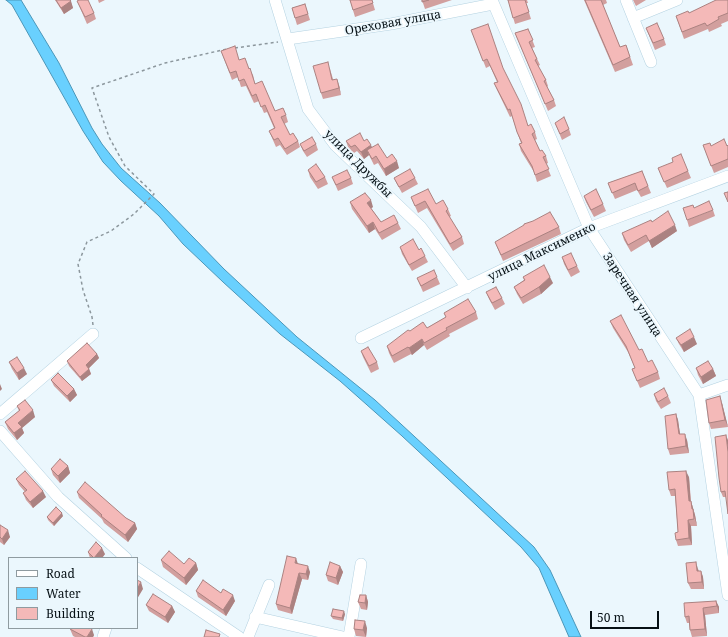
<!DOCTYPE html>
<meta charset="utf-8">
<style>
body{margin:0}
#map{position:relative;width:728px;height:637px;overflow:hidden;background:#ebf7fd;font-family:"Noto Serif",serif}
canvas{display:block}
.legend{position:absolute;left:8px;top:557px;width:130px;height:72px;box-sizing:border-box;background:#ebf7fd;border:1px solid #8f9ba0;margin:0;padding:5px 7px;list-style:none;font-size:12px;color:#061015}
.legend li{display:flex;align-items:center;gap:8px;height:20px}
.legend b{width:20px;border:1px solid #8f9ba0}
.scale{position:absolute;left:590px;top:611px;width:69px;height:18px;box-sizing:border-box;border:2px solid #061015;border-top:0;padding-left:5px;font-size:12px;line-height:14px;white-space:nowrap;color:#061015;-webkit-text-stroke:3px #ebf7fd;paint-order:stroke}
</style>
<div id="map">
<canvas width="728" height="637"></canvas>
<ul class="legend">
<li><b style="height:5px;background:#fff"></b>Road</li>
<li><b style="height:11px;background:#69d0fe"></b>Water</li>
<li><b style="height:11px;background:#f4b9b8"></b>Building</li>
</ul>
<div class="scale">50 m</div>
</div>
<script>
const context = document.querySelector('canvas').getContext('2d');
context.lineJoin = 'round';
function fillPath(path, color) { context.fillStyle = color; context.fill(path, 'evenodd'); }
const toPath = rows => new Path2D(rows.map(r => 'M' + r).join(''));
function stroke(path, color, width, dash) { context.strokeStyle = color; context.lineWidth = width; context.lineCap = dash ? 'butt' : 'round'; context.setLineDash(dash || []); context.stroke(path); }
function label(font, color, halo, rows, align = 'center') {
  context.font = font + ' "Noto Serif",serif'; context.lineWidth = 3.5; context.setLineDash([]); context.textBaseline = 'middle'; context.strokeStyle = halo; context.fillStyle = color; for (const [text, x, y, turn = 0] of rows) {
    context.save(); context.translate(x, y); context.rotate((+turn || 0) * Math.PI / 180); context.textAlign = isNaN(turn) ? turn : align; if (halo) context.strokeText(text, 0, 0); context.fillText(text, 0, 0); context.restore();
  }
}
const water = toPath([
 [6,0,21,0,59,63,92,128,102,144,121,168,160,203,224,269,297,337,375,400,534,547,550,570,581,637,569,637,539,568,521,547,402,436,340,381,280,334,223,282,183,244,159,216,121,181,103,162,83,131,12,5,6,0]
]);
fillPath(water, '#69d0fe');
stroke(water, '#4b96b8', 1);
const minor = toPath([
 [275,0,308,109,335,145,421,227,467,288],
 [492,0,589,228,699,395,728,595],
 [626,0,651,62],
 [633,18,677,0],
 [288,39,391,24,493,4],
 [361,338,589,228,728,176],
 [699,395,728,385],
 [0,414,93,334],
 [0,431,58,497,126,558],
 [137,568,239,637],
 [255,617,343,637],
 [103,637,106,628],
 [248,637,269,585],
 [349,637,361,564]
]);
stroke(minor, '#b4d2e1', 12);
stroke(toPath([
 [235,48,278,42],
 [93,325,92,317,83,290,78,264,87,242,111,231,134,214,154,194,125,166,109,137,92,88,165,63,227,49]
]), '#8c979d', 1.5, [3, 3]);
stroke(minor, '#fff', 11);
fillPath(toPath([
 [55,0,70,0,73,8,64,14],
 [98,0,105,0,99,3],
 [350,0,372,0,375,10,355,17],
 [422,0,452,0,425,9],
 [508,0,527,0,528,3,526,3,531,19,515,24],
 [584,0,606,0,607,3,603,5,620,47,626,45,633,65,615,72],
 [633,0,646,0,636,6],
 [728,0,728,21,721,24,722,26,709,32,708,29,684,39,676,16,689,13],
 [77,1,94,13,96,19,87,24],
 [305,4,310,20,297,25,292,8],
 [646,28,664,39,666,45,655,50],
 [528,29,535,47,532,48,540,65,538,66,546,80,548,86,547,87,554,100,556,106,548,111,515,33],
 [471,30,503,69,528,126,535,132,537,139,535,140,540,151,546,156,548,163,546,164,551,176,537,182,534,172,521,151,519,144,521,143,517,132,512,116,510,117,497,90,494,83,497,82,490,66,486,68],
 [221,51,240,60,249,69,253,75,255,84,275,111,286,115,288,122,284,124,290,135,298,141,300,147,287,155,280,145,276,147,269,131,274,128,267,112,264,113,259,101,254,103,246,86,241,87,238,77,232,80],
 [330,69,333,79,339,85,341,95,323,99,321,93],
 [555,123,569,129,571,135,562,140],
 [346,141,364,141,399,168,386,176,378,163,374,165,369,155,364,159,357,151,354,153,348,147],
 [300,144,316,144,318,150,307,157,303,151],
 [703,145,711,146,728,145,728,167,714,173],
 [658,168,688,171,691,178,667,188],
 [308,170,325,177,328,184,318,189,310,177],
 [642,171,651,193,641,197,637,190,615,199,608,183],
 [332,177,351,178,353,184,338,191],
 [394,178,415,178,418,184,402,193,397,184],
 [584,196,603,204,606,211,594,217,586,202],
 [411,197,436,204,448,209,451,216,449,217,462,237,464,244,453,251,427,208,418,213],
 [350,202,373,207,371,208,381,222,398,223,401,229,382,240,375,229,369,233,352,209],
 [713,210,715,216,689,227,687,220],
 [652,222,677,231,652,248,649,241,631,252,624,240,622,233],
 [559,227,561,234,503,261,495,242],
 [400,247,419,250,425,256,428,262,412,271,402,254],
 [562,257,577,266,580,272,571,277,564,264],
 [437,277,440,284,423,292,417,278],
 [523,277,553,283,541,294,523,304,517,294,514,287,524,280],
 [486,292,502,298,505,304,495,310,489,299],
 [476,312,478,319,449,334,450,336,427,350,424,345,412,355,411,354,394,363,389,353,387,346,410,331,427,328,446,317,444,313],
 [610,321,639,350,648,362,658,372,660,379,640,388,632,369,635,368,628,352,613,328],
 [676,338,697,344,684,352,679,344],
 [361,351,377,362,379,369,371,373,363,357],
 [97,354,99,358,89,368,91,374,82,381,69,366,67,361],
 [9,362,27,374,19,380,12,369],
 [696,368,713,369,716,376,703,384,698,375],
 [51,380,74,389,77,395,70,402,54,386],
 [654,394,668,396,671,403,661,409,656,401],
 [722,403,728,427,711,429,709,423],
 [17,406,35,417,22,428,24,433,17,440,8,429,5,422,19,411],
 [676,414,678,420,680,434,687,440,689,453,670,455,668,449],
 [728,440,726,497,723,497,721,492],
 [68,466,70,473,60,483,53,475,51,469],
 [689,477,691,501,695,515,697,526,691,526,692,545,678,546,676,540,678,532,675,496,671,496,669,490],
 [16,479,46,497,33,508,26,500,23,493,25,492,19,485],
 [77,492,135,523,137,529,128,542,104,523,102,519,79,498],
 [63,516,54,526,48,520,47,517],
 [0,525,10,537,4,545,0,542],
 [88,552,105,554,102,558,90,558],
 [161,560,184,564,196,563,198,570,186,585,163,567],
 [298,564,310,572,308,580,302,579,292,614,278,610,276,604],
 [340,566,343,572,338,585,328,581,326,575],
 [698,569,699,571,701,571,703,577,704,589,691,589,688,583],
 [196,591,221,593,235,601,226,616,198,597],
 [366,595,368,602,367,610,361,609,358,602],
 [716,601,719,607,719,613,705,615,707,636,692,637,690,630,689,623,687,623,685,617],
 [146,605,172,606,175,612,168,623,149,611],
 [345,614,343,621,333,619,331,616],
 [367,628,366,637,356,636,354,629],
 [70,629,94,635,93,637,75,637,73,636]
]), '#d29f9e');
fillPath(toPath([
 [71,1,73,8,64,14,61,8],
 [337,79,339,85,341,95,339,88],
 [371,145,374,152,367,150,369,155,364,159,361,152],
 [397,161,399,168,386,176,384,169],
 [371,200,373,207,370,209,367,203],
 [373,222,375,229,369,233,367,226],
 [675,225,677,231,652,248,649,241],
 [550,277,553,283,541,294,539,287],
 [694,337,697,344,684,352,681,345],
 [422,339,424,345,412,355,409,348],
 [97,354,99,358,87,370,86,365],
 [24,368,27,374,19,380,17,373],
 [89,369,91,374,82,381,80,377],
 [713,369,716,376,703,384,701,377],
 [0,384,2,389,0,391],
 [74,389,77,395,70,402,67,396],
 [720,396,722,403,728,427,725,420],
 [33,410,35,417,22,428,24,433,17,440,14,433,18,423],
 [676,414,678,420,681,441,679,434],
 [685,434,687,440,689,453,686,446],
 [726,435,728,440,728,452],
 [68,466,70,473,60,483,58,476],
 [686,471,689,477,691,508,689,501],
 [43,491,46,497,33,508,30,502],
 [691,501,695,515,697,526,692,509],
 [62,513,63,516,54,526,53,523],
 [688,520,691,526,692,545,689,538],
 [135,523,137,529,128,542,125,535],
 [8,530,10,537,4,545,2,539],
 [102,548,105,554,102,558,94,558],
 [296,558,298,564,295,563],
 [696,562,698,569,699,578,697,571],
 [196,563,198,570,186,585,184,578],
 [308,566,310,572,308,580,306,574],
 [340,566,343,572,338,585,336,578],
 [701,571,703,577,704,589,702,582],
 [299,573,302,579,292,614,290,608],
 [141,582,143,589,137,599,137,589],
 [233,595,235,601,226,616,223,610],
 [366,595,368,602,367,610,365,603],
 [716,601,719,607,719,613,717,606],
 [172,606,175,612,168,623,165,617],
 [703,608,705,615,707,636,705,629],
 [344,611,345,614,343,621,342,618],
 [365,621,367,628,366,637,363,630],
 [92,629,94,635,93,637,87,637]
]), '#ab8281');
const building = toPath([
 [56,0,70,0,71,1,61,8,56,0],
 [79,0,88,0,94,13,85,17,77,1,79,0],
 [350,0,372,0,373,3,353,10,350,0],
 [422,0,429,0,422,2,422,0],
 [508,0,525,0,529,12,513,18,508,0],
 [585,0,601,0,620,47,626,45,630,57,613,65,585,0],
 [716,0,728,0,728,13,718,17,719,19,707,26,705,23,682,32,676,16,688,11,689,13,716,0],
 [305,4,308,14,295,18,292,8,305,4],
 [657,23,664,39,653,43,646,28,657,23],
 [488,24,503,68,521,104,528,126,531,124,535,132,532,134,540,151,542,150,546,156,543,157,549,169,535,175,532,166,519,144,522,143,517,132,510,109,508,110,494,83,498,82,487,59,483,61,471,30,488,24],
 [528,29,533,40,529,42,537,59,535,60,546,80,544,81,554,100,545,104,515,33,528,29],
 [235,46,239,60,245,58,249,69,250,68,255,84,262,81,275,111,283,108,286,115,281,117,290,135,293,133,298,141,285,149,278,138,274,140,269,131,275,128,265,105,261,107,256,94,252,96,244,79,239,81,236,71,230,73,221,51,235,46],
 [328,62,332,80,337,79,339,88,321,93,313,66,328,62],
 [564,117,569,129,560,134,555,123,564,117],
 [360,133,364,141,367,139,371,145,361,152,355,145,351,147,346,141,360,133],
 [312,137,316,144,304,151,300,144,312,137],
 [724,139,727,146,728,145,728,159,711,166,703,145,710,143,711,146,724,139],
 [378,144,387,158,392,154,397,161,384,169,376,156,372,159,367,150,378,144],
 [681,154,688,171,664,182,658,168,673,162,672,158,681,154],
 [316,164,325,177,316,182,308,170,316,164],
 [410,169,415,178,399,187,394,178,410,169],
 [347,170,351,178,336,185,332,177,347,170],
 [642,171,648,186,638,191,635,183,612,193,608,183,642,171],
 [428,189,436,204,443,200,448,209,446,211,462,237,450,244,425,201,415,206,411,197,428,189],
 [596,189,603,204,591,210,584,196,596,189],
 [728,192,728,202,724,193,728,192],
 [365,193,371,200,367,203,381,222,394,215,398,223,379,233,373,222,367,226,350,202,365,193],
 [709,201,713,210,687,220,683,208,693,205,694,208,709,201],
 [668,211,675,225,649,241,646,235,628,245,622,233,651,220,652,222,668,211],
 [550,212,559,227,501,255,495,242,524,225,524,224,533,221,550,212],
 [413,239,419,250,421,248,425,256,409,265,400,247,413,239],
 [571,253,577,266,568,270,562,257,571,253],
 [544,265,550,277,539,287,521,298,514,287,525,280,523,277,544,265],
 [434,270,437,277,421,286,417,278,434,270],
 [496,287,502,298,492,303,486,292,496,287],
 [468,299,476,312,446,328,447,330,424,343,422,339,409,348,408,347,392,356,387,346,408,330,410,331,423,322,427,328,446,317,444,313,468,299],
 [621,315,639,350,642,349,648,362,652,360,658,372,637,381,632,369,635,368,626,346,610,321,621,315],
 [690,329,694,337,681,345,676,338,690,329],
 [87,343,97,354,86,365,89,369,80,377,67,361,87,343],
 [368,347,377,362,369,366,361,351,368,347],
 [17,357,24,368,17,373,9,362,17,357],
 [708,361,713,369,701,377,696,368,708,361],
 [58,373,74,389,67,396,51,380,58,373],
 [664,388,668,396,658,402,654,394,664,388],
 [720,396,725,420,709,423,706,400,720,396],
 [25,400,33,410,18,423,22,427,14,433,5,422,20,410,17,406,25,400],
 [676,414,679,434,685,434,686,446,668,449,665,416,676,414],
 [726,435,728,452,728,514,725,491,721,492,719,478,715,437,726,435],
 [60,459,68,466,58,476,51,469,60,459],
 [25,471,43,491,30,502,23,493,27,490,16,479,25,471],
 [686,471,689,501,691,501,692,509,693,509,694,519,688,520,689,538,676,540,675,533,678,532,675,489,669,490,667,472,686,471],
 [85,482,126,518,135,523,125,535,101,516,102,515,77,492,85,482],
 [56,507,62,513,53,523,47,517,56,507],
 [0,525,8,530,2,539,0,537,0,525],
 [96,542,102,548,94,558,88,552,96,542],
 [169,551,184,564,189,558,196,563,184,578,161,560,169,551],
 [287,556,296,558,295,563,308,566,306,574,299,573,290,608,276,604,287,556],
 [330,562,340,566,336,578,326,575,330,562],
 [696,562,697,571,701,571,702,582,688,583,686,563,696,562],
 [137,580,141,582,137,589,137,580],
 [203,580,221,593,223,589,233,595,223,610,196,591,203,580],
 [153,594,172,606,165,617,146,605,153,594],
 [360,595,366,595,365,603,358,602,360,595],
 [716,601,717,606,703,608,705,629,690,630,689,616,685,617,684,603,716,601],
 [333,609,344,611,342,618,331,616,333,609],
 [355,620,365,621,363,630,354,629,355,620],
 [71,628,90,628,92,629,87,637,85,637,70,629,71,628],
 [206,630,220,634,219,637,204,637,206,630]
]);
fillPath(building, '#f4b9b8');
stroke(building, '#ab8281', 1);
label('12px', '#061015', '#ebf7fd', [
 ["Ореховая улица",393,23,-10],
 ["улица Дружбы",358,164,45],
 ["улица Максименко",542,252,-26],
 ["Заречная улица",632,295,57]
]);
</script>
